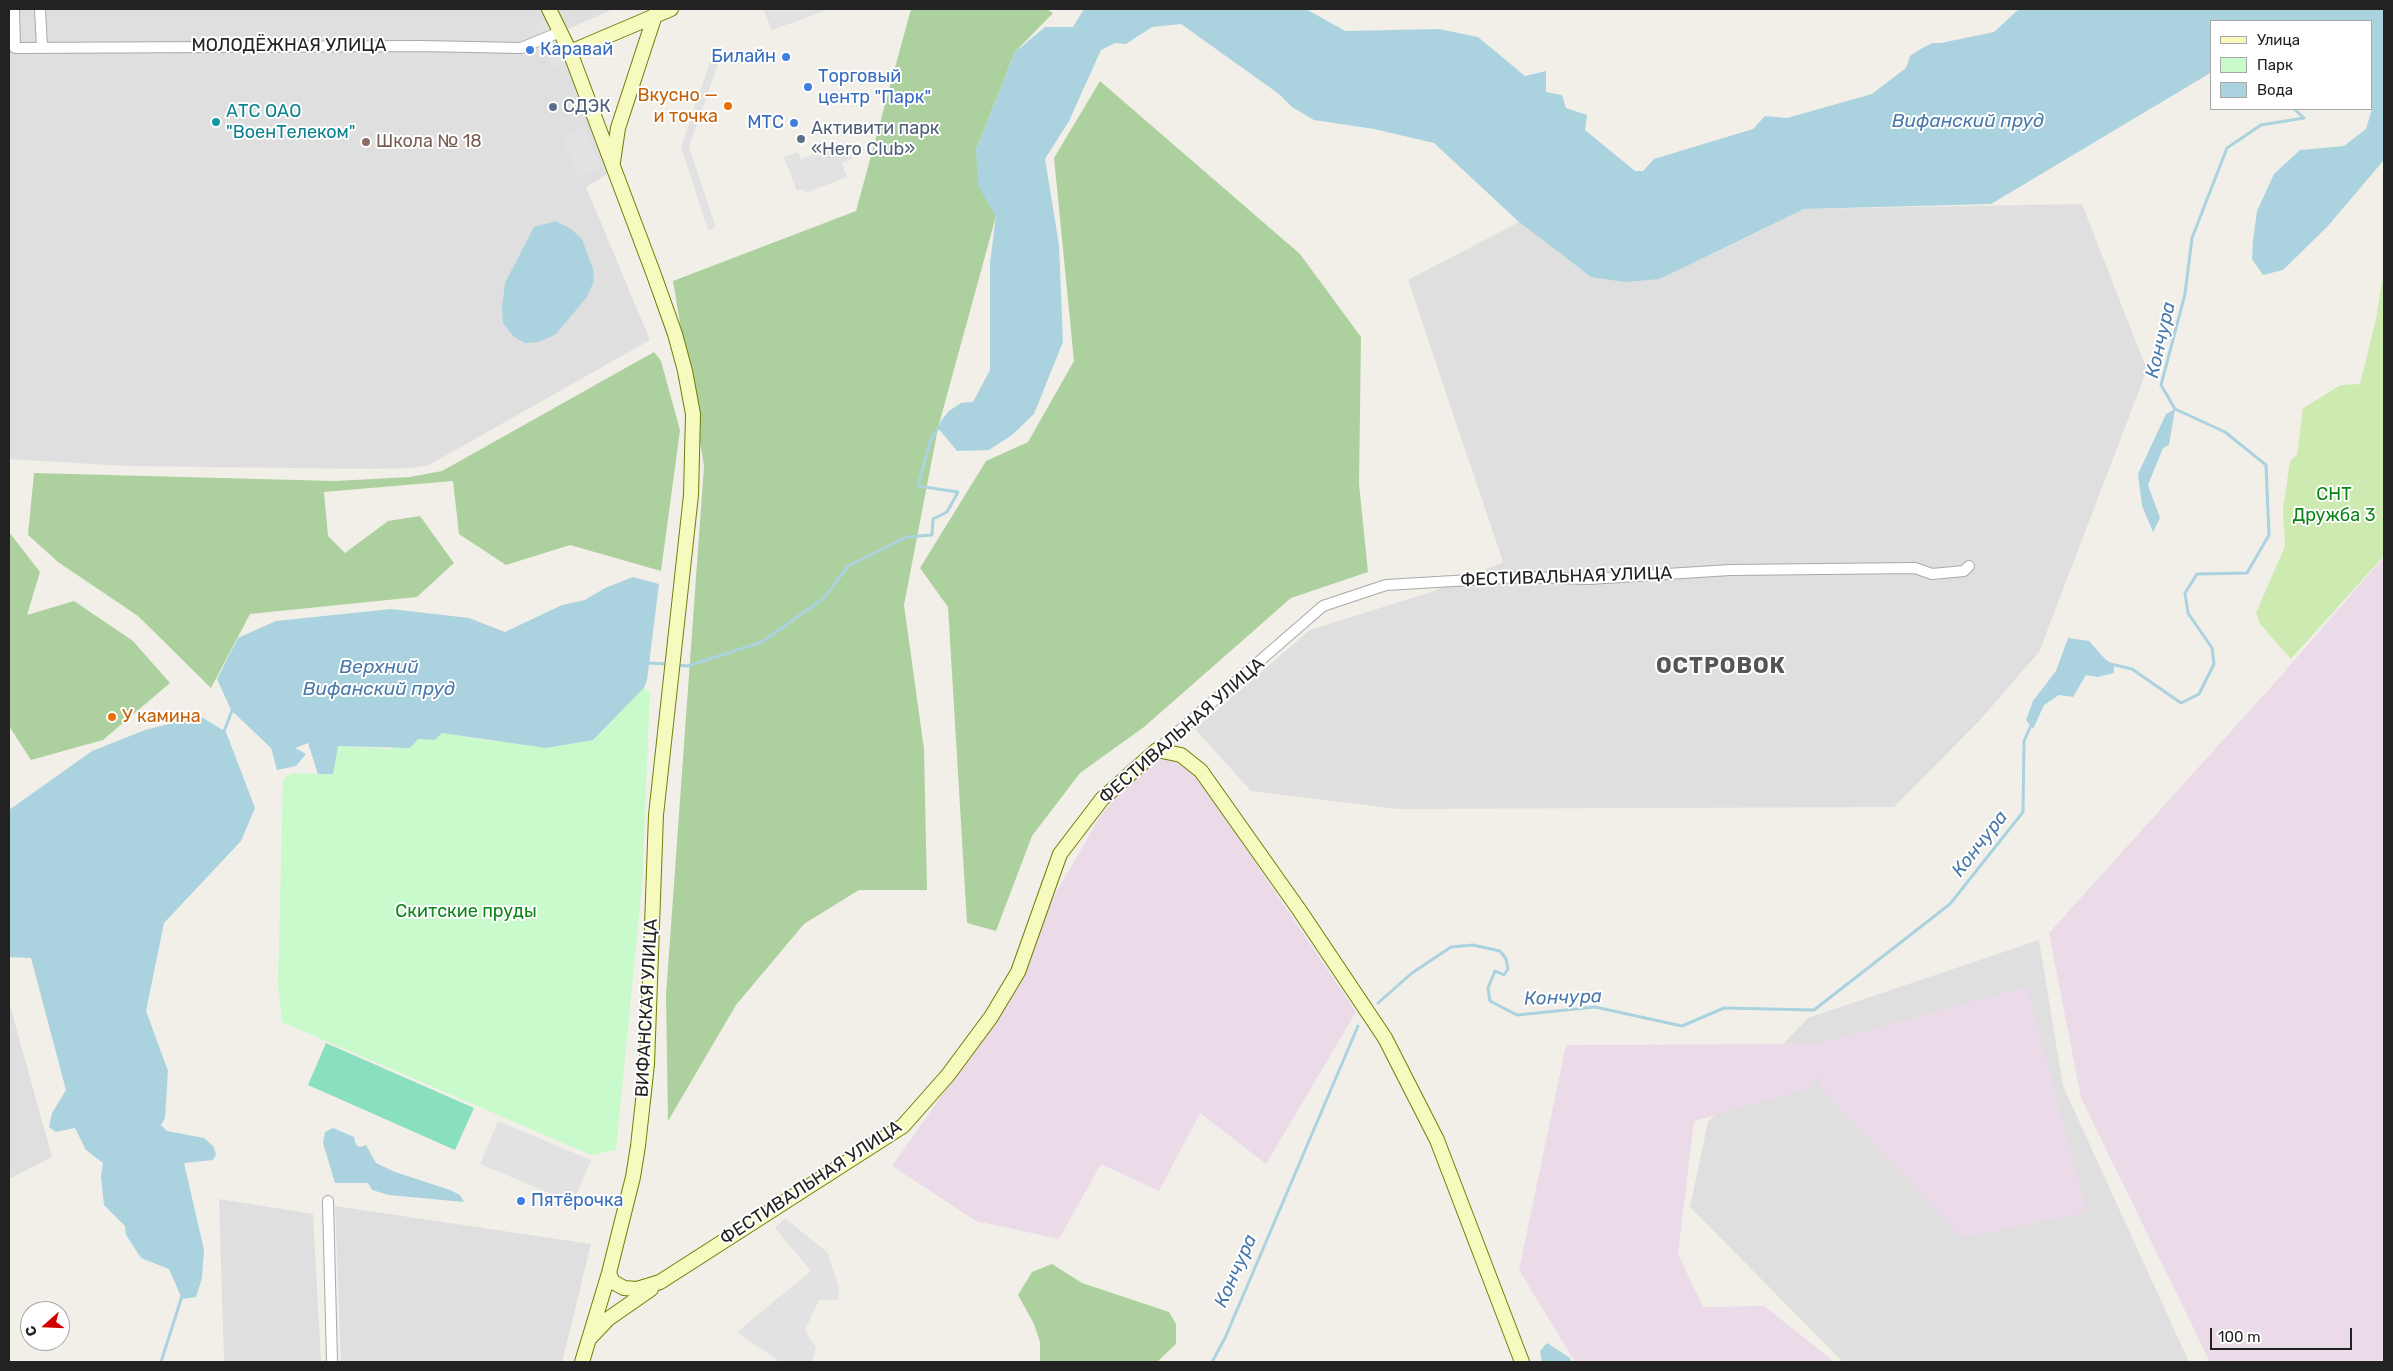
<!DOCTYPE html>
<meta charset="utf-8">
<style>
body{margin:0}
#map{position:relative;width:2393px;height:1371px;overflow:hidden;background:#f2efe9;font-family:Rubik,sans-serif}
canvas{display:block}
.frame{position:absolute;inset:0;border:10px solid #222;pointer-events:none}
.legend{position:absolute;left:2210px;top:20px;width:162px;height:90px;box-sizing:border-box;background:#fff;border:1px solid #a7a7a7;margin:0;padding:6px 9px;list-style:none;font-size:15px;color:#222}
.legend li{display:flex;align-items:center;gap:10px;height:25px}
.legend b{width:25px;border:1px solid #a7a7a7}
.north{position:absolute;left:20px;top:1301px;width:50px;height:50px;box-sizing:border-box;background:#fff;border:1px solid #a7a7a7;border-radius:50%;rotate:250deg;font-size:14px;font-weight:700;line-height:20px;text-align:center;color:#222}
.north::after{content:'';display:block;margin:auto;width:18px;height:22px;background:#d40000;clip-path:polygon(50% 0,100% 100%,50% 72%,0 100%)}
.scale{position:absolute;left:2210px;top:1328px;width:142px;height:22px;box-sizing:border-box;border:2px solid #222;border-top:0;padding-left:6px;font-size:15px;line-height:18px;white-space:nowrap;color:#222;-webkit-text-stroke:4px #fff;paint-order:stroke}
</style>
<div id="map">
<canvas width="2393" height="1371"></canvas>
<div class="frame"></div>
<ul class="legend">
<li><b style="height:6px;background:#f7fabf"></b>Улица</li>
<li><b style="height:14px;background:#c8facc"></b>Парк</li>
<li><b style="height:14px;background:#aad3df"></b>Вода</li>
</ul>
<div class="north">С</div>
<div class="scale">100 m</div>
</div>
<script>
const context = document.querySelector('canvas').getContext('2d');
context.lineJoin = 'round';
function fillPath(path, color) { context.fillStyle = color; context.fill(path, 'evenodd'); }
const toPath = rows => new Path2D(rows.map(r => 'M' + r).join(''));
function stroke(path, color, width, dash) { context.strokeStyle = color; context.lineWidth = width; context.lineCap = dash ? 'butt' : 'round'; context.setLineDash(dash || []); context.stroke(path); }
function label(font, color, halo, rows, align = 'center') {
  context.font = font + ' Rubik,sans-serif'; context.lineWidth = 4; context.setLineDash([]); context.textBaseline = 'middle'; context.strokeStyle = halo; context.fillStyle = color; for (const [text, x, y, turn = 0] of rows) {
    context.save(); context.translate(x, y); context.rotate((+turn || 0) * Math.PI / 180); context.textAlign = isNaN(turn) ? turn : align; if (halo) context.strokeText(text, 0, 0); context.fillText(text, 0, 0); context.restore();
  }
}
fillPath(toPath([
 [9,9,614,9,561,32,613,163,608,174,586,187,650,340,429,465,412,468,371,469,127,466,9,459],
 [2082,204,2147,370,2039,652,1981,719,1894,807,1398,809,1251,791,1195,729,1310,630,1431,592,1503,562,1408,280,1519,222,1591,277,1660,279,1804,209],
 [2039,940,2063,1086,2189,1362,1843,1362,1690,1207,1708,1122,1808,1018],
 [9,1002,52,1157,9,1179],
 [219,1199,313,1214,321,1362,224,1362],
 [335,1206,591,1244,562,1362,341,1362]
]), '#e0dfdf');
fillPath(toPath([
 [2384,557,2384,1362,2210,1362,2081,1098,2049,933,2279,678],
 [1157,750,1197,776,1356,1012,1266,1164,1200,1113,1159,1191,1101,1164,1059,1239,976,1221,892,1166,1014,993,1050,903,1102,813],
 [2027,987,2087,1212,1962,1238,1818,1085,1817,1057,1814,1087,1694,1121,1678,1254,1703,1307,1764,1306,1831,1359,1833,1362,1575,1362,1519,1270,1566,1045,1816,1044]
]), '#ebdbe8');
fillPath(toPath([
 [2384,270,2384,556,2291,659,2260,624,2256,613,2285,546,2283,510,2290,461,2297,455,2303,408,2341,385,2360,384,2376,319]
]), '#cdebb0');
fillPath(toPath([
 [911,9,1047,9,1053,13,1015,52,976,150,996,216,938,428,904,605,924,749,927,890,859,890,804,924,736,1005,668,1121,666,995,704,466,673,281,856,211],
 [1100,81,1300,254,1361,337,1359,484,1368,572,1291,598,1144,727,1080,773,1032,836,996,931,967,923,948,607,920,568,986,461,1028,442,1074,361,1054,158],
 [654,352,661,361,680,430,661,571,570,545,506,565,459,534,453,481,324,492,328,536,345,553,388,521,420,516,454,563,417,597,250,614,211,688,138,616,58,562,28,535,34,473,335,481,410,477,442,471],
 [9,532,40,572,27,615,74,601,133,641,170,683,103,740,31,760,9,726],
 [1052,1264,1082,1283,1169,1312,1176,1324,1176,1344,1157,1362,1040,1362,1040,1342,1034,1324,1018,1295,1032,1272]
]), '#add19e');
fillPath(toPath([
 [644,688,650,691,642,885,616,1150,591,1155,282,1022,278,984,283,779,292,773,332,774,337,746,389,749,418,739,435,740,442,733,490,741,593,740]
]), '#c8facc');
fillPath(toPath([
 [326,1043,474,1108,455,1150,308,1085]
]), '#88e0be');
fillPath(toPath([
 [763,9,830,9,772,30],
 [548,18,568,63,554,70,534,25],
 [710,62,718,64,689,147,716,228,708,230,681,147],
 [585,127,602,168,579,178,562,138],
 [846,143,852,159,842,163,847,177,805,193,803,189,797,191,784,157,798,152,801,159],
 [498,1121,591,1160,573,1203,480,1164],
 [785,1218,828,1253,839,1289,838,1300,819,1300,805,1330,816,1348,812,1362,780,1362,737,1332,811,1271,775,1228]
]), '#e2e2e2');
fillPath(toPath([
 [1084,9,1306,9,1345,31,1439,29,1478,37,1525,76,1546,71,1546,92,1562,95,1566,108,1587,115,1585,130,1635,171,1643,171,1654,159,1753,129,1765,116,1787,118,1872,94,1906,68,1910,56,1924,47,1933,43,1941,43,1994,32,2019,9,2384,9,2384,160,2327,227,2283,270,2263,275,2252,259,2253,240,2257,211,2274,174,2300,150,2344,146,2366,129,2372,109,2372,21,2212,21,2212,72,1991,204,1804,209,1660,279,1625,282,1591,277,1519,222,1434,143,1374,129,1314,120,1292,107,1279,94,1181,24,1152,27,1126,44,1115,43,1101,50,1069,121,1045,159,1059,245,1063,342,1034,414,1012,435,989,450,957,451,938,428,941,421,949,411,961,403,973,402,990,370,990,263,996,216,978,186,976,150,1015,52,1045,27,1073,27],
 [556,221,571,229,582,239,593,269,594,281,587,297,556,334,539,342,525,343,513,336,503,323,502,308,505,283,534,227],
 [2175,409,2169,445,2163,448,2148,485,2160,518,2153,532,2142,506,2138,474,2166,414],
 [633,577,659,584,647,680,644,688,593,740,546,748,442,733,435,740,418,739,410,748,338,746,333,774,318,774,308,743,295,748,306,754,296,766,277,770,271,748,231,710,217,679,238,638,276,621,391,609,469,618,505,632,562,605,585,600,605,588],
 [2068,638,2089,641,2106,660,2114,665,2114,673,2098,677,2086,675,2073,697,2059,695,2044,705,2033,729,2026,720,2033,701,2056,671],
 [200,716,226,732,255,808,241,841,164,923,146,1011,168,1071,165,1118,161,1125,167,1131,204,1138,213,1146,216,1154,213,1160,184,1163,204,1250,202,1278,196,1297,182,1299,169,1269,141,1258,126,1235,125,1226,104,1205,101,1176,103,1163,86,1150,75,1128,56,1132,49,1127,52,1113,66,1090,31,958,9,957,9,810,92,751,145,730],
 [333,1128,354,1137,356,1145,360,1147,366,1145,376,1163,395,1172,450,1190,460,1195,464,1202,389,1195,372,1190,368,1183,335,1183,323,1143,325,1132],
 [1547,1343,1570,1358,1572,1362,1542,1362,1540,1351]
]), '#aad3df');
stroke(toPath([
 [645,663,669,664],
 [2110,664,2132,669,2181,703,2199,694,2214,664,2212,648,2188,613,2185,593,2197,574,2247,573,2269,535,2266,465,2225,432,2175,409,2161,385,2185,294,2192,238,2227,148,2261,125,2304,118,2294,109],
 [675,665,688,666,762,642,824,598,848,566,907,537,932,535,933,519,947,512,958,492,918,486,930,442,938,428,941,427],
 [223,734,233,708],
 [1378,1003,1412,973,1451,947,1473,945,1500,951,1506,959,1508,969,1504,975,1495,971,1488,988,1490,1001,1517,1015,1595,1007,1682,1026,1724,1008,1814,1010,1950,904,2023,812,2024,741,2032,723],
 [161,1362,182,1296],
 [1212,1362,1225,1338,1358,1026]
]), '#aad3df', 3);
const street = toPath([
 [14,9,15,48,420,46,521,48,560,32],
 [40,9,42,47],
 [1157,750,1323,606,1386,585,1521,577,1589,579,1730,570,1915,568,1932,574,1964,571,1969,566],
 [328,1201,332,1362]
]);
const secondary = toPath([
 [549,9,570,52,654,275,675,334,685,371,693,414,691,495,656,815,647,1064,638,1146,633,1177,609,1273,582,1362],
 [570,52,671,9],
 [613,162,618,128,657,9],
 [609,1273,613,1282,624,1288,637,1289,660,1282,903,1126,948,1075,991,1017,1018,972,1060,854,1102,799,1157,750,1181,755,1201,771,1300,911,1385,1038,1437,1140,1522,1362],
 [590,1338,608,1319,651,1289]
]);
stroke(street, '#a9a9a9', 12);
stroke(secondary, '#707d05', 16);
stroke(street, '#fff', 10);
stroke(secondary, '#f7fabf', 14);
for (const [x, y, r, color] of [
 [530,50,5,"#3f7fe0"],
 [786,57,5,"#3f7fe0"],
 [808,87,5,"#3f7fe0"],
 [728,106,5,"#e8710a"],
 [553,107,5,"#5c6f8a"],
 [216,122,5,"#0f9aa8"],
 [794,123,5,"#3f7fe0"],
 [801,139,5,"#5c6f8a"],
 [366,142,5,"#8d6e63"],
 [112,717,5,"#e8710a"],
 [521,1201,5,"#3f7fe0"]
]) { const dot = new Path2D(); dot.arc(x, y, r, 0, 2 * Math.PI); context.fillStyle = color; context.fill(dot); stroke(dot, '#fff', 2); }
label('18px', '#222', '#fff', [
 ["МОЛОДЁЖНАЯ УЛИЦА",289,46],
 ["ФЕСТИВАЛЬНАЯ УЛИЦА",1566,577,-2],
 ["ФЕСТИВАЛЬНАЯ УЛИЦА",1182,731,-41],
 ["ВИФАНСКАЯ УЛИЦА",647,1008,-87],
 ["ФЕСТИВАЛЬНАЯ УЛИЦА",811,1183,-33]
]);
label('18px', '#366cbe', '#fff', [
 ["Каравай",540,50],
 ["Билайн",776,57,"right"],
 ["Торговый",818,77],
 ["центр \"Парк\"",818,98],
 ["МТС",784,123,"right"],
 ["Пятёрочка",531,1201]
], 'left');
label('18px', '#c56008', '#fff', [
 ["Вкусно —",718,96],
 ["и точка",718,117],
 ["У камина",122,717,"left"]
], 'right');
label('18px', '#4e5e75', '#fff', [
 ["СДЭК",563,107],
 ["Активити парк",811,129],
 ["«Hero Club»",811,150]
], 'left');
label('18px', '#0d838f', '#fff', [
 ["АТС ОАО",226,112],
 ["\"ВоенТелеком\"",226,133]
], 'left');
label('18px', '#785e54', '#fff', [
 ["Школа № 18",376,142]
], 'left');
label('18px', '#0c8416', '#fff', [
 ["СНТ",2334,495],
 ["Дружба 3",2334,516],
 ["Скитские пруды",466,912]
]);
label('italic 19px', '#4a7aab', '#fff', [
 ["Вифанский пруд",1968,122],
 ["Кончура",2161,340,-77],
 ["Верхний",379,668],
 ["Вифанский пруд",379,690],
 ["Кончура",1980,844,-52],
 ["Кончура",1563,998,-2],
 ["Кончура",1236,1271,-66]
]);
context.letterSpacing = '1px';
label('bold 22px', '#555', '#fff', [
 ["ОСТРОВОК",1721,667]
]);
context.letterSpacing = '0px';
</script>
